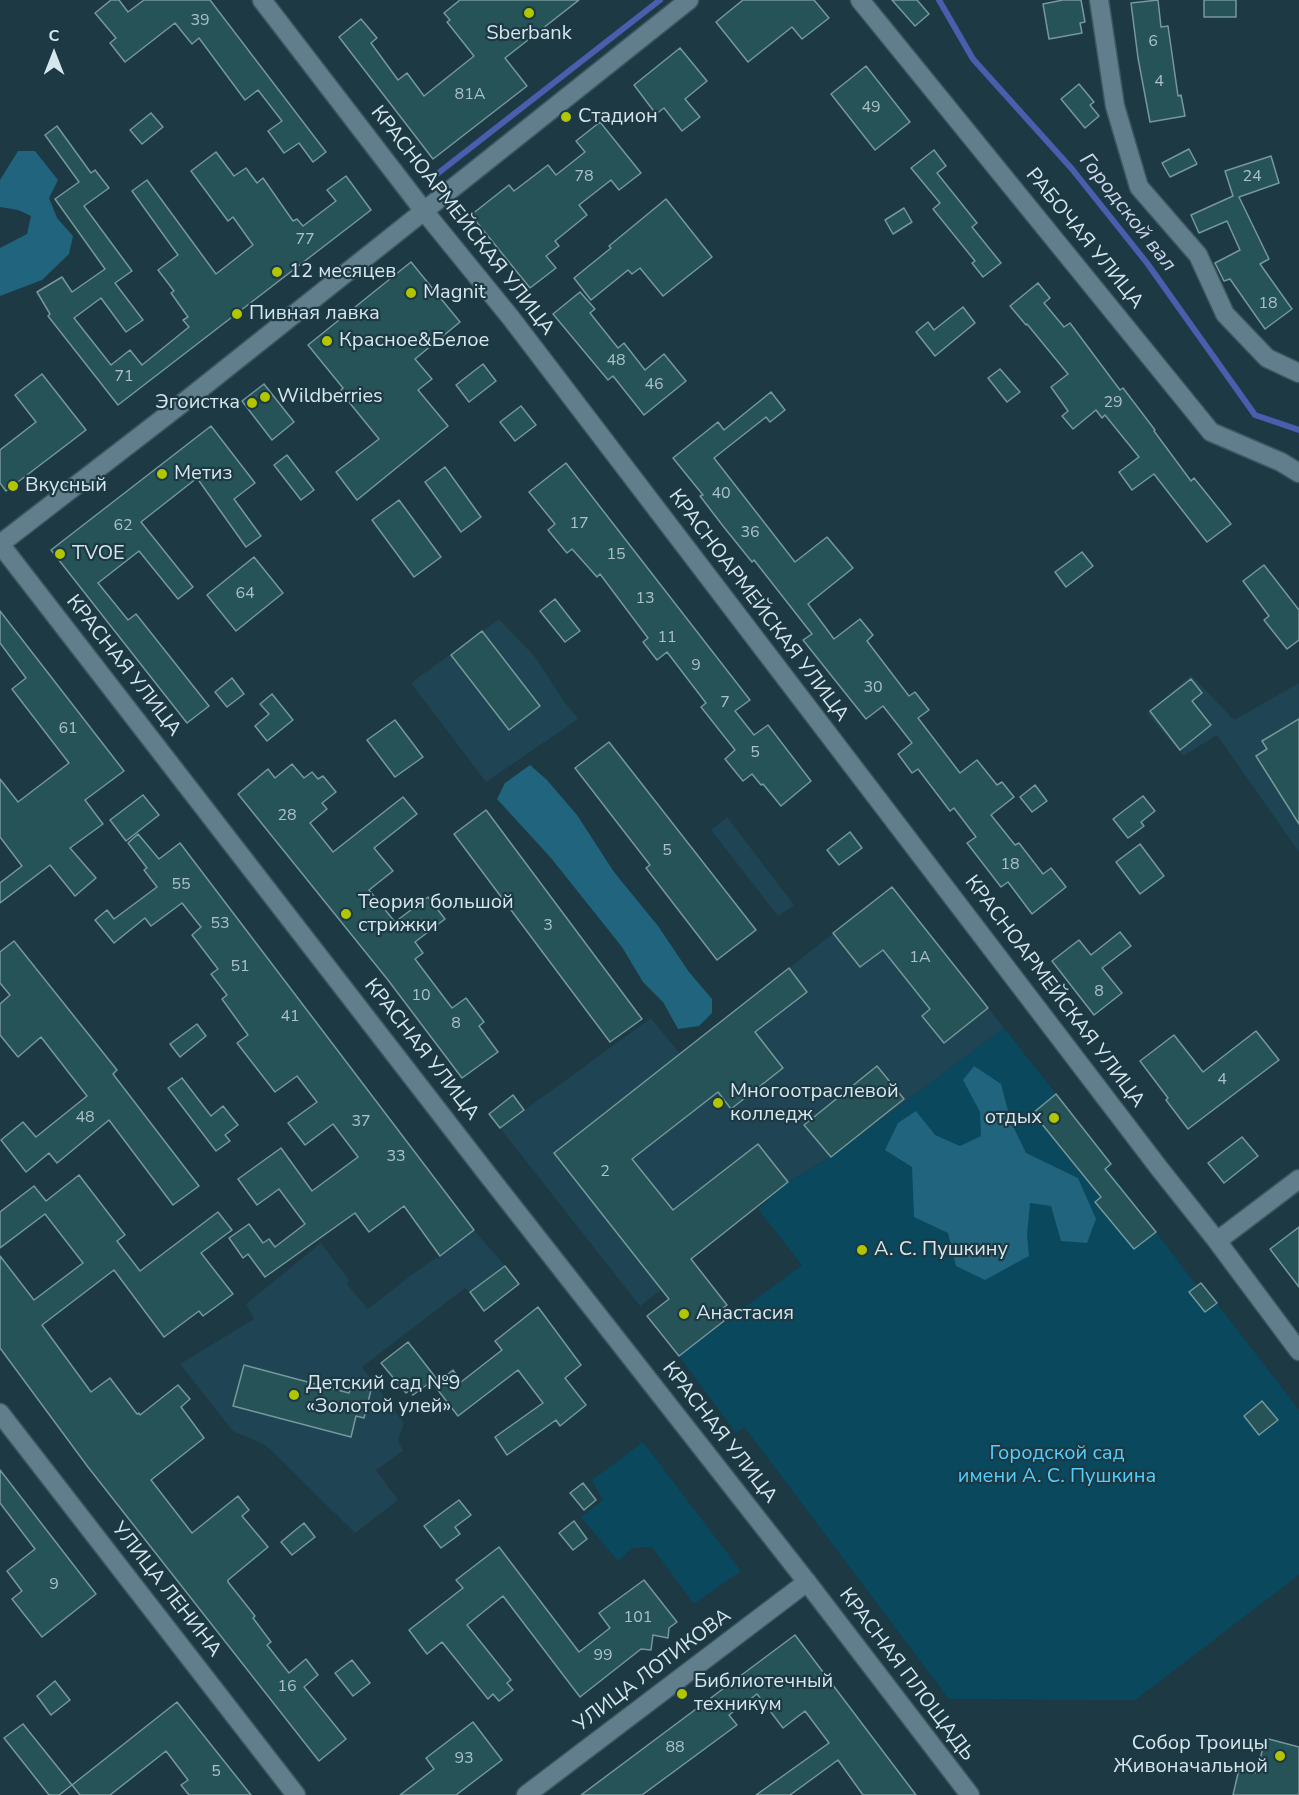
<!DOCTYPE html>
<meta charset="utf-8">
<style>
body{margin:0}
#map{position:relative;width:1299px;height:1795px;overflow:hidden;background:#1d3944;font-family:"Nunito Sans",sans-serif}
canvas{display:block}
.north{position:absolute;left:24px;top:24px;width:60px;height:60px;-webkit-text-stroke:4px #1d3944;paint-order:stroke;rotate:0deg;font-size:16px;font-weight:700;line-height:24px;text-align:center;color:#d6e6ed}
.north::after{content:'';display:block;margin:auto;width:21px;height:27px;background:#d6e6ed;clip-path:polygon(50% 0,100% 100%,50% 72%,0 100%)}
</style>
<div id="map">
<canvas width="1299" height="1795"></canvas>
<div class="north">С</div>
</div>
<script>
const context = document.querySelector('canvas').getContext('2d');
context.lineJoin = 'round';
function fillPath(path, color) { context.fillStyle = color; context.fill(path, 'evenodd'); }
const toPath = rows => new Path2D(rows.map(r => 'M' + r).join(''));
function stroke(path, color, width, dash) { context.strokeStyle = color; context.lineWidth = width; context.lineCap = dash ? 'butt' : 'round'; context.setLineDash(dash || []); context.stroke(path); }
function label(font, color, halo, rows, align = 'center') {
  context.font = font + ' "Nunito Sans",sans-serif'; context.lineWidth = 4.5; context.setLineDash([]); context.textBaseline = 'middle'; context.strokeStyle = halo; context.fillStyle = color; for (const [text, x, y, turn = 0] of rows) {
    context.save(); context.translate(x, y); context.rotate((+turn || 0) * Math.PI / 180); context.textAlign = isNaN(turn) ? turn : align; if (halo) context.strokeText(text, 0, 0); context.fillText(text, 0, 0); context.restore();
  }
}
fillPath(toPath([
 [499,619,536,658,563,700,578,719,486,782,411,683],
 [1191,675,1234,720,1299,683,1299,852,1217,735,1183,756,1147,713],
 [727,817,794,905,778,916,711,830],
 [892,887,1004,1028,831,1157,788,1182,658,1285,661,1290,640,1306,500,1128,651,1018,680,1054],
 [474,1230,505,1266,470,1292,465,1288,362,1367,404,1423,398,1440,403,1451,376,1470,398,1500,355,1533,272,1451,263,1444,233,1431,180,1364,254,1319,246,1304,321,1243,349,1280,347,1284,368,1309,413,1274,437,1257,438,1259]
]), '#1f4453');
fillPath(toPath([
 [1004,1028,1109,1161,1106,1166,1196,1285,1201,1283,1299,1410,1299,1575,1135,1700,949,1699,752,1437,744,1427,736,1433,679,1356,802,1265,758,1209,788,1182,831,1157],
 [643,1442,741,1571,694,1604,652,1547,632,1548,618,1561,581,1517,603,1500,592,1480]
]), '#09485d');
fillPath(toPath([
 [18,151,35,151,58,180,49,198,57,218,73,236,69,254,42,280,0,296,0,248,27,234,31,216,18,210,0,207,0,180],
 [530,765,547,780,577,815,614,872,658,926,689,972,712,999,712,1013,699,1026,678,1029,663,1002,643,982,622,947,551,858,497,799,505,783],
 [974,1066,1001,1084,1011,1122,1026,1153,1078,1178,1096,1219,1087,1243,1061,1241,1051,1206,1030,1203,1027,1235,1029,1256,985,1280,956,1266,948,1233,914,1217,912,1167,885,1150,898,1123,916,1111,935,1135,960,1146,981,1136,980,1112,963,1080]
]), '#21647d');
stroke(toPath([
 [939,0,973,59,1072,169,1147,263,1255,415,1299,430],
 [437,174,660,0]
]), '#4a5eae', 6);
const building = toPath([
 [111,0,119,0,128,12,144,0,210,0,326,152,313,162,299,143,284,153,268,131,282,121,258,90,245,100,199,38,192,44,175,23,125,62,110,43,116,38,95,13,111,0],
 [460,0,579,0,505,58,527,86,433,159,339,37,361,19,377,38,371,43,398,80,407,73,424,96,474,56,447,22,450,20,444,13,460,0],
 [743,0,814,0,829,18,802,39,792,27,748,62,716,22,743,0],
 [892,0,917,0,929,14,915,26,892,0],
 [1063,0,1081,0,1085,22,1080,23,1082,33,1049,39,1043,4,1063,0],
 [1158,0,1161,27,1168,26,1178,96,1181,95,1185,116,1150,122,1138,58,1131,3,1158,0],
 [1204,0,1236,0,1236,17,1204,17,1204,0],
 [680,48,707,81,685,99,700,117,682,131,664,108,656,114,634,85,680,48],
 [866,66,910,122,875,150,831,94,866,66],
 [1079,84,1094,102,1090,105,1099,116,1085,128,1061,99,1079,84],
 [151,113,163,127,142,144,130,130,151,113],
 [600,122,641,173,619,190,611,180,579,205,587,215,555,241,559,246,546,256,556,268,530,288,471,215,509,185,514,191,548,165,556,175,585,152,576,141,600,122],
 [57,126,91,173,95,170,109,188,84,206,132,271,115,283,143,320,126,332,101,298,74,318,111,365,130,350,142,365,189,327,183,320,188,317,171,293,174,291,158,270,178,255,132,191,147,180,216,274,253,245,233,217,228,221,191,171,216,152,234,176,246,168,257,183,263,178,293,221,297,219,303,226,336,201,327,190,346,176,371,210,118,405,48,316,50,314,37,292,62,277,72,292,105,269,55,199,79,182,45,135,57,126],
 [1189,149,1197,164,1170,177,1162,163,1189,149],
 [934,150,946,166,937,173,977,223,972,227,1001,263,983,277,972,263,975,261,933,209,940,203,911,168,934,150],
 [1271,156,1279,183,1239,197,1269,259,1260,264,1292,309,1265,329,1230,279,1224,281,1215,263,1240,250,1227,221,1199,233,1191,215,1233,196,1225,171,1271,156],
 [666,199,712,257,663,296,640,268,632,274,628,270,591,300,574,278,611,248,609,246,666,199],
 [904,208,912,222,893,234,885,220,904,208],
 [411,262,460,322,415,359,432,379,418,390,448,426,357,500,336,472,379,439,340,391,343,388,308,345,411,262],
 [1038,283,1050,298,1044,303,1064,327,1070,323,1120,390,1123,388,1155,430,1154,431,1191,481,1194,478,1231,524,1207,542,1154,474,1132,490,1119,472,1139,457,1105,415,1102,418,1096,410,1073,429,1062,416,1068,411,1051,387,1068,374,1027,324,1026,325,1010,306,1038,283],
 [580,292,595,309,590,313,618,348,624,343,645,370,664,354,686,381,644,415,613,376,608,380,553,314,580,292],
 [963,307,975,323,935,356,916,332,928,322,934,330,963,307],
 [483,364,496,381,469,402,456,385,483,364],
 [1000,369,1020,392,1007,402,988,378,1000,369],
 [42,374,86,430,6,491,0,483,0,450,36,422,15,395,42,374],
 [264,384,294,422,272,440,242,401,264,384],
 [771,392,785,410,770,422,766,417,714,458,795,562,827,537,853,568,808,604,834,639,860,619,873,635,867,641,909,696,915,692,929,710,918,718,960,773,977,760,997,785,1002,782,1014,797,991,815,1015,845,1019,843,1043,874,1051,868,1066,887,1032,914,1008,882,1001,887,967,843,976,837,954,808,950,811,918,769,912,773,898,754,912,743,883,706,866,719,803,640,812,634,754,560,752,562,723,526,700,496,703,495,673,458,718,422,724,430,771,392],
 [521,406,536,425,515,441,500,422,521,406],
 [211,426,255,483,234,499,261,536,246,547,197,478,141,522,193,587,178,599,139,551,98,583,128,620,136,614,209,706,187,723,51,550,211,426],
 [287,455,314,490,301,500,274,465,287,455],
 [566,463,750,700,735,711,754,735,768,725,811,781,781,806,763,784,761,785,752,774,743,781,725,759,735,750,701,707,706,703,667,652,657,660,643,642,648,638,600,574,597,577,572,549,567,553,548,530,555,524,529,492,566,463],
 [445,467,481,517,461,532,425,482,445,467],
 [399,500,441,557,414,577,372,520,399,500],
 [1082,552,1093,566,1066,587,1055,572,1082,552],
 [254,557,283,593,236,631,207,595,254,557],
 [1264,565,1299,610,1299,640,1287,649,1264,620,1269,616,1243,581,1264,565],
 [555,599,580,631,565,642,540,611,555,599],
 [0,611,124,771,85,800,103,824,70,848,96,878,75,896,50,865,0,903,0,883,22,866,0,837,0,779,18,802,69,763,12,689,26,678,0,643,0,611],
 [482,631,540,706,509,730,451,655,482,631],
 [232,678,244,694,227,707,215,692,232,678],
 [1191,679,1202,693,1192,701,1211,725,1180,750,1150,711,1191,679],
 [272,694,293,720,267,741,255,726,269,714,260,704,272,694],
 [1299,719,1299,824,1256,756,1267,749,1262,741,1299,719],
 [395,720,423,757,395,777,367,740,395,720],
 [609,742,756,930,717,960,646,868,650,865,575,768,609,742],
 [292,764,304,778,312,772,318,779,323,776,336,792,322,803,327,809,310,823,333,852,403,797,417,814,374,848,393,871,369,890,395,922,428,897,445,919,415,942,423,953,415,959,452,1008,466,998,484,1022,479,1026,498,1052,462,1078,388,980,238,794,268,769,275,778,292,764],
 [1035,785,1047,801,1032,812,1020,797,1035,785],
 [143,795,159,815,126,841,110,820,143,795],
 [1143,796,1155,811,1141,822,1144,826,1128,838,1113,819,1143,796],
 [486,810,642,1019,610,1042,454,834,486,810],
 [850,832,862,848,839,865,827,850,850,832],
 [138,834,159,859,180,843,474,1230,440,1256,404,1206,369,1232,355,1213,265,1277,248,1254,243,1258,229,1238,249,1224,263,1243,269,1239,275,1247,305,1224,279,1189,257,1205,238,1179,281,1148,312,1191,358,1157,333,1124,305,1145,288,1123,317,1102,297,1076,275,1092,237,1043,248,1035,222,999,227,995,211,974,218,969,192,935,201,927,182,903,151,926,145,918,114,943,95,920,107,910,114,919,157,887,144,870,147,868,128,843,138,834],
 [1140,844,1164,876,1140,894,1116,862,1140,844],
 [892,887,988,1008,944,1043,922,1016,930,1009,883,950,860,967,833,933,892,887],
 [1120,932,1131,946,1102,968,1122,993,1094,1015,1052,961,1079,940,1091,955,1120,932],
 [14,941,117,1070,113,1074,199,1186,173,1205,109,1120,57,1163,49,1153,26,1172,1,1140,23,1122,36,1137,87,1096,41,1037,18,1057,0,1035,0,1004,10,995,0,983,0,952,14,941],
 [789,968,807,992,755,1032,783,1068,731,1109,718,1092,632,1159,673,1210,758,1144,788,1182,691,1259,727,1305,718,1312,724,1321,679,1356,647,1316,669,1299,554,1153,789,968],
 [197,1024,206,1036,180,1057,170,1044,197,1024],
 [1256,1031,1279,1060,1188,1129,1166,1100,1168,1098,1140,1061,1174,1035,1203,1072,1256,1031],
 [877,1066,904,1099,831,1157,804,1125,877,1066],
 [182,1078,211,1116,223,1106,238,1125,225,1135,230,1141,216,1151,168,1088,182,1078],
 [1056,1094,1111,1164,1105,1169,1156,1232,1134,1249,1095,1202,1101,1197,1033,1113,1056,1094],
 [513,1095,524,1110,500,1128,489,1114,513,1095],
 [1242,1137,1258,1156,1224,1183,1208,1163,1242,1137],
 [79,1175,125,1235,117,1241,140,1271,218,1212,232,1230,201,1253,233,1294,203,1316,199,1311,164,1337,114,1270,42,1325,91,1392,110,1378,137,1414,139,1413,140,1415,178,1385,190,1399,181,1407,204,1438,151,1480,192,1533,238,1496,249,1510,242,1516,268,1547,228,1580,228,1582,255,1616,253,1618,271,1642,267,1645,289,1673,306,1659,318,1675,304,1687,346,1739,319,1761,88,1467,0,1348,0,1256,34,1300,83,1263,45,1214,0,1248,0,1212,34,1186,46,1201,79,1175],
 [1299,1227,1299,1287,1270,1249,1299,1227],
 [505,1266,519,1284,484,1311,470,1292,505,1266],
 [1201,1283,1217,1303,1205,1312,1189,1292,1201,1283],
 [538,1307,581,1365,565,1378,586,1405,560,1426,556,1420,507,1455,495,1437,543,1403,518,1370,458,1416,434,1385,453,1370,461,1382,502,1350,495,1341,538,1307],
 [408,1342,436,1378,413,1395,410,1390,406,1393,381,1363,408,1342],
 [244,1365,349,1393,353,1381,372,1386,364,1418,356,1416,351,1437,233,1406,244,1365],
 [1262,1401,1278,1420,1259,1435,1244,1416,1262,1401],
 [0,1470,96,1594,42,1637,12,1599,22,1591,7,1571,35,1549,0,1503,0,1470],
 [583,1483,596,1500,584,1510,570,1493,583,1483],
 [459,1500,471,1515,455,1527,460,1534,441,1548,424,1526,459,1500],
 [574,1521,587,1539,573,1550,559,1533,574,1521],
 [304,1523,315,1537,292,1555,281,1542,304,1523],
 [499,1547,579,1652,610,1628,599,1613,644,1580,677,1622,669,1628,668,1638,653,1635,651,1650,641,1649,580,1697,503,1596,467,1625,511,1680,507,1683,513,1690,499,1701,493,1694,488,1699,442,1642,427,1654,409,1630,463,1588,456,1580,499,1547],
 [795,1635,916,1795,863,1795,838,1760,790,1795,756,1795,829,1743,805,1711,783,1728,757,1694,729,1715,737,1725,642,1795,581,1795,795,1635],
 [352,1660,370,1683,353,1696,335,1673,352,1660],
 [55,1681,70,1700,51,1715,37,1696,55,1681],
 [177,1702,251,1795,189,1795,181,1785,188,1780,166,1751,110,1795,80,1795,72,1785,177,1702],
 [473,1722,502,1760,456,1795,400,1795,434,1769,426,1758,473,1722],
 [23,1724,72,1785,59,1795,49,1795,4,1738,23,1724],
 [1265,1738,1299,1747,1299,1795,1233,1795,1239,1769,1257,1773,1265,1738]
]);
fillPath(building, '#255358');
stroke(building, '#75989c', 1.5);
const street = toPath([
 [860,0,1211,432,1281,462,1299,473],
 [1099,0,1115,106,1139,187,1198,255,1225,314,1267,358,1299,373],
 [424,211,511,318,1159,1168,1217,1241,1299,1351],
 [0,544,488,1175,807,1582],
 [1217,1241,1299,1179]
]);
const secondary = toPath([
 [262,0,424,211],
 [0,544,184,402,689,0],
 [0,1413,296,1795],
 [526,1795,807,1582,970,1795]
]);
stroke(street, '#3e5761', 21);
stroke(secondary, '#3e5761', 21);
stroke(street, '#607e8b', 18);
stroke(secondary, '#607e8b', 18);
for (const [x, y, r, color] of [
 [529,13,6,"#b1c500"],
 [566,117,6,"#b1c500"],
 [277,272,6,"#b1c500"],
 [411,293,6,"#b1c500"],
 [237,314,6,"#b1c500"],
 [327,341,6,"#b1c500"],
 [265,397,6,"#b1c500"],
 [252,403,6,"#b1c500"],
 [162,474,6,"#b1c500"],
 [13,486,6,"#b1c500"],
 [60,554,6,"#b1c500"],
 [346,914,6,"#b1c500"],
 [718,1103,6,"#b1c500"],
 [1054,1118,6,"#b1c500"],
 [862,1250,6,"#b1c500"],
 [684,1314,6,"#b1c500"],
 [294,1395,6,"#b1c500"],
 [682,1694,6,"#b1c500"],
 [1280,1756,6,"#b1c500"]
]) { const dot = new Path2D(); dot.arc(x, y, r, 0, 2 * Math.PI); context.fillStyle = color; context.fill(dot); stroke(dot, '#1d3944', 2); }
label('16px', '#aac1c8', null, [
 ["39",200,21],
 ["6",1153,42],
 ["4",1159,82],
 ["81А",470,95],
 ["49",871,108],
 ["78",584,177],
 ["24",1252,177],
 ["77",305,240],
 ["18",1268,304],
 ["48",616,361],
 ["71",124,377],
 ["46",654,385],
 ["29",1113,403],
 ["40",721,494],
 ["17",579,524],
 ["62",123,526],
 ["36",750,533],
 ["15",616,555],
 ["64",245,594],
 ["13",645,599],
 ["11",667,638],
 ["9",696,666],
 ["30",873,688],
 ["7",725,703],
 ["61",68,729],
 ["5",755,753],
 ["28",287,816],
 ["5",667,851],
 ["18",1010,865],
 ["55",181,885],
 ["53",220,924],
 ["3",548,926],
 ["1А",920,958],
 ["51",240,967],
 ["8",1099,992],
 ["10",421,996],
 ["41",290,1017],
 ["8",456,1024],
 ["4",1222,1080],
 ["48",85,1118],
 ["37",361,1122],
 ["33",396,1157],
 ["2",605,1172],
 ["9",54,1585],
 ["101",638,1618],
 ["99",603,1656],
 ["16",287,1687],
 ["88",675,1748],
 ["93",464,1759],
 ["5",216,1772]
]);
label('20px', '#d6e6ed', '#1d3944', [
 ["Sberbank",529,34,"center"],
 ["Стадион",578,117],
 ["12 месяцев",289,272],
 ["Magnit",423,293],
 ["Пивная лавка",249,314],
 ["Красное&Белое",339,341],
 ["Wildberries",277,397],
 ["Эгоистка",240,403,"right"],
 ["Метиз",174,474],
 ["Вкусный",25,486],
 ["TVOE",72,554],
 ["Теория большой",358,903],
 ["стрижки",358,926],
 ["Многоотраслевой",730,1092],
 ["колледж",730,1115],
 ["отдых",1042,1118,"right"],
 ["А. С. Пушкину",874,1250],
 ["Анастасия",696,1314],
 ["Детский сад №9",306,1384],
 ["«Золотой улей»",306,1407],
 ["Библиотечный",694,1682],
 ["техникум",694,1705],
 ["Собор Троицы",1268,1744,"right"],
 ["Живоначальной",1268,1767,"right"]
], 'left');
label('20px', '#d6e6ed', '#1d3944', [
 ["КРАСНОАРМЕЙСКАЯ УЛИЦА",462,221,52],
 ["РАБОЧАЯ УЛИЦА",1084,239,51],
 ["КРАСНОАРМЕЙСКАЯ УЛИЦА",758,606,53],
 ["КРАСНАЯ УЛИЦА",123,666,52],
 ["КРАСНОАРМЕЙСКАЯ УЛИЦА",1054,992,53],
 ["КРАСНАЯ УЛИЦА",421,1050,52],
 ["КРАСНАЯ УЛИЦА",719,1433,52],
 ["УЛИЦА ЛЕНИНА",166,1590,52],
 ["УЛИЦА ЛОТИКОВА",653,1671,-37],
 ["КРАСНАЯ ПЛОЩАДЬ",906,1675,53]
]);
label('20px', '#53cffd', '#1d3944', [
 ["Городской сад",1057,1454],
 ["имени А. С. Пушкина",1057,1477]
]);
label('italic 21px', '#cdd5eb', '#1d3944', [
 ["Городской вал",1127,213,52]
]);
</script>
